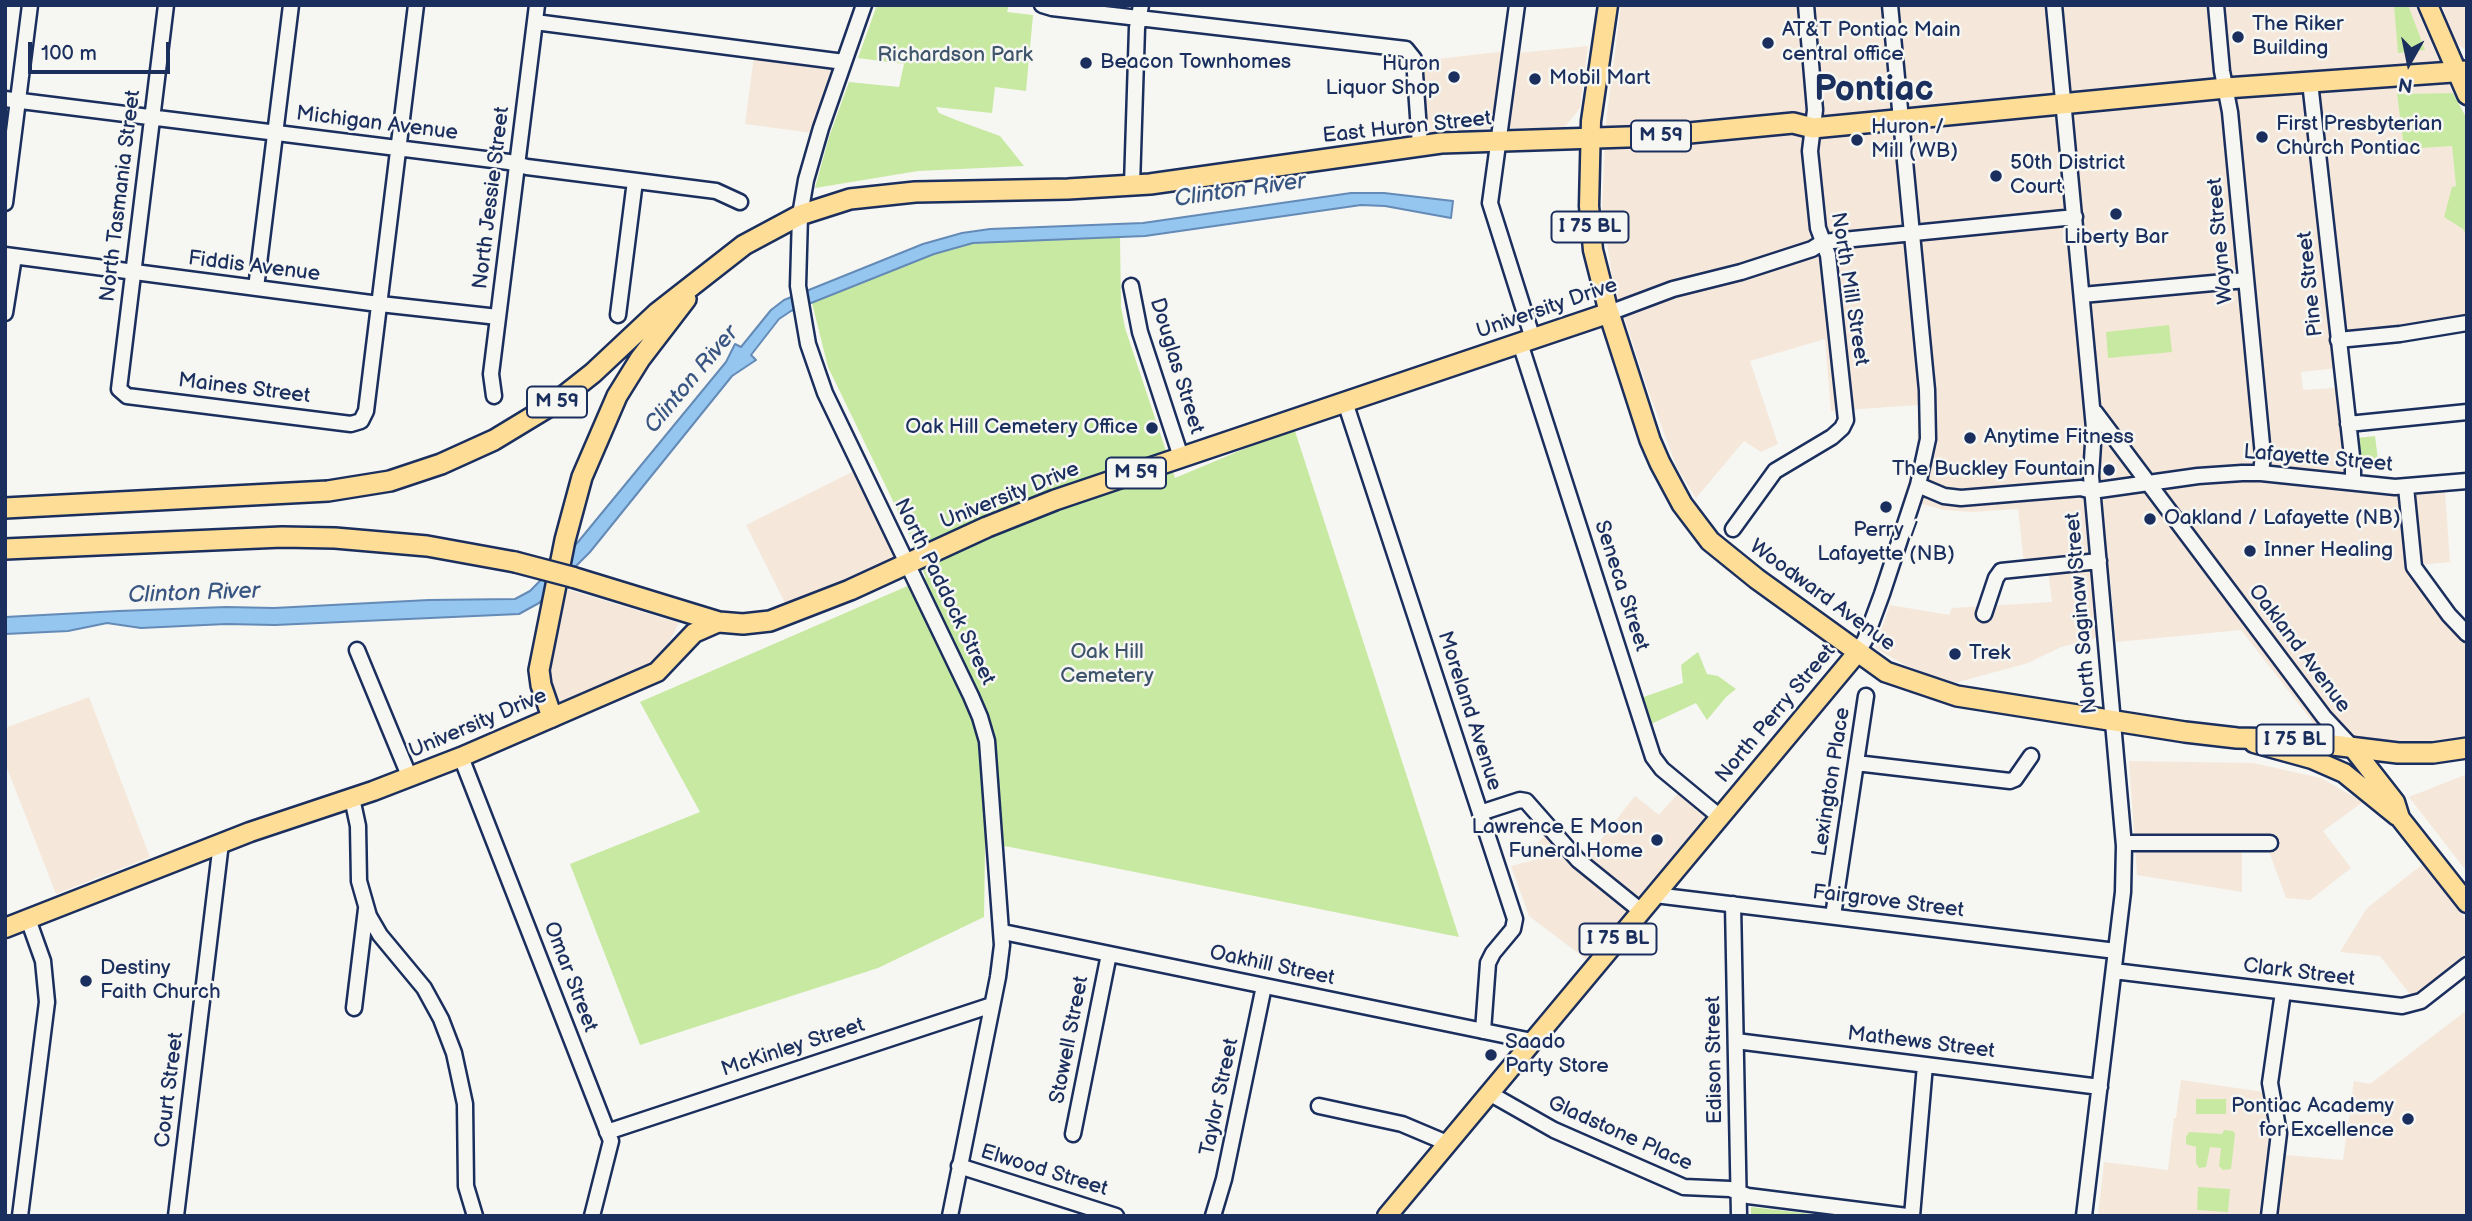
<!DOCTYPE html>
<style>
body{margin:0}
#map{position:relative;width:2472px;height:1221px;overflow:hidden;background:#f6f6f2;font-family:"Balsamiq Sans",sans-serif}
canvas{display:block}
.frame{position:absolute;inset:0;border:7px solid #1b2f5e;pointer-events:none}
.north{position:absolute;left:2374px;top:28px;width:70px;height:70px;-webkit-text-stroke:5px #f6f6f2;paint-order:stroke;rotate:189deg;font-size:19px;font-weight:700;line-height:28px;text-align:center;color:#1b2f5e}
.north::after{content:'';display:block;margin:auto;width:24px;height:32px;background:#1b2f5e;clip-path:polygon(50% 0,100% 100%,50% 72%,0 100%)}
.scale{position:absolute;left:28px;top:42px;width:142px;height:32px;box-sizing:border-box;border:4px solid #1b2f5e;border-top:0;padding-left:9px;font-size:21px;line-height:24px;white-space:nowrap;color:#1b2f5e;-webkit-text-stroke:5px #f6f6f2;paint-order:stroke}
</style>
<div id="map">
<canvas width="2472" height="1221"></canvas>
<div class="frame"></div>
<div class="north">N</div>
<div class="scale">100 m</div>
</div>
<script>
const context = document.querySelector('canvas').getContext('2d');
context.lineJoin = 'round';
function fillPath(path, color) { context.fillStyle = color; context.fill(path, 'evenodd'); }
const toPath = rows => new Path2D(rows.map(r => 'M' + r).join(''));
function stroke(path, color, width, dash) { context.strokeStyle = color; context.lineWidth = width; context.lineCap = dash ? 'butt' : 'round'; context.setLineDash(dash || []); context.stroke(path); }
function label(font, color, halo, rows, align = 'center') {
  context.font = font + ' "Balsamiq Sans",sans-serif'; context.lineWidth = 5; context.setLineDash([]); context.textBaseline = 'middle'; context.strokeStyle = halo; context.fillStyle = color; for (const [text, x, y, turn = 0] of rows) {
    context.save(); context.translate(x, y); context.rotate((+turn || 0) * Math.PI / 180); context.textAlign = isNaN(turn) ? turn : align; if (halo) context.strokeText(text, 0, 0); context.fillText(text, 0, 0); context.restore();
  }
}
fillPath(toPath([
 [1621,5,2415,5,2453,93,2397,94,2404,148,2452,145,2456,186,2463,229,2467,236,2467,326,2346,346,2346,367,2301,372,2303,390,2349,387,2361,474,2380,480,2400,482,2444,478,2450,562,2420,565,2467,627,2467,737,2429,745,2364,740,2315,725,2241,630,2116,642,2110,577,2091,581,2097,638,2061,647,2028,663,1951,684,1903,664,1875,648,1890,605,1949,615,1952,608,2052,602,2048,570,2025,572,2018,509,1971,512,1944,510,1903,499,1917,454,1918,405,1831,411,1825,339,1750,361,1778,444,1761,452,1744,441,1696,498,1677,468,1648,390,1613,283,1602,210,1606,122],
 [2442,5,2467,5,2467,51,2457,44,2453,37],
 [1588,46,1580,108,1564,128,1509,128,1518,53],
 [1507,51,1496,126,1491,128,1434,133,1426,130,1420,61],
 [754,56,828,67,833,71,813,133,745,124],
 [856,470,894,558,787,607,746,525],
 [566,589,679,623,658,663,557,703,547,675],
 [89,697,150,857,56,894,5,763,5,728],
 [2129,761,2253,763,2321,778,2363,802,2323,831,2351,868,2310,900,2286,898,2267,846,2242,846,2242,892,2137,875],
 [2467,774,2467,872,2409,797],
 [1680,791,1707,816,1587,960,1529,916,1511,866,1542,858,1537,843,1545,836,1580,866,1635,796,1659,815],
 [2424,863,2467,921,2467,957,2413,998,2380,956,2340,952,2367,908],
 [2467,1010,2467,1216,2278,1216,2286,1155,2343,1160,2354,1081,2370,1084],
 [2181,1080,2264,1092,2269,1135,2259,1216,2098,1216,2104,1162,2168,1170,2174,1118,2176,1118]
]), '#f5e8da');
fillPath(toPath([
 [877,5,1009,5,1007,12,1033,15,1026,91,995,87,992,113,936,107,939,113,956,120,1000,136,1024,166,918,171,815,188,829,137,849,82,899,87,904,64,858,58],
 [2394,5,2408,5,2425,50,2398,53],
 [2453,93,2467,119,2467,236,2463,229,2444,217,2452,187,2456,186,2452,146,2404,149,2397,94],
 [1120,237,1121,307,1125,328,1175,478,1294,428,1459,937,1010,847,985,844,984,917,878,968,640,1045,570,864,700,812,640,702,926,578,909,534,828,367,812,303,934,254,965,245,990,241],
 [2169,325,2172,352,2108,358,2106,332],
 [2375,436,2378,460,2360,461,2357,438],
 [1698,652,1707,674,1718,676,1736,689,1726,697,1707,720,1696,703,1649,725,1641,698,1683,683,1681,665],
 [2196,1099,2226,1099,2226,1114,2196,1114],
 [2224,1130,2233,1131,2235,1134,2231,1169,2223,1170,2219,1166,2221,1148,2210,1147,2206,1167,2199,1168,2196,1163,2196,1147,2186,1144,2186,1137,2189,1132,2222,1134],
 [2198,1187,2230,1189,2228,1212,2197,1210],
 [1751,1207,1828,1216,1751,1216]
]), '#c8e9a1');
const water = toPath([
 [1351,193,1384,193,1453,201,1451,218,1385,206,1361,205,1145,236,973,243,934,254,791,311,779,319,751,355,756,360,732,376,590,552,539,603,519,614,275,625,226,624,141,628,107,623,68,631,5,634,5,617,119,611,226,607,274,608,429,600,515,599,530,591,578,542,726,362,735,344,741,347,771,310,784,300,923,244,962,233,990,229,1143,223,1351,193]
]);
fillPath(water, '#94c6f0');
stroke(water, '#648ab6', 2);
const minor = toPath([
 [166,5,119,389,127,396,351,424,361,421,366,411,416,5],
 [864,5,821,128,806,180,800,215,798,286,808,344,825,393,971,696,980,717,987,741,1002,945,998,977,950,1216],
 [1042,5,1052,8,1406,49,1414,59,1420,145],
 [1517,5,1490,203,1533,339],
 [2054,5,2094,428,2091,476,2124,846,2123,892,2084,1216],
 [2216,5,2222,71,2230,112,2263,455,2261,473],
 [535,22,844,62],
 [2310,82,2353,465,2353,482],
 [5,99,509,162,527,167,716,191,740,202],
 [1132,185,1137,28,1141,5],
 [5,203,30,5],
 [5,255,371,303,498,317],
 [1131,286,1140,332,1181,457],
 [256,288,291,5],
 [2082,295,2246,280],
 [5,313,14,257],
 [1609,313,1673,289,1741,272,1812,249,1823,242,2075,217],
 [618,315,635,181],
 [2338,340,2400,334,2467,323],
 [1520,343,1653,757,1662,769,1720,817],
 [494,396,491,374,537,5],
 [1345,402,1515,919,1513,929,1493,953,1488,963,1483,1031],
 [2095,412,2324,717,2352,747],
 [2348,424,2467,412],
 [1918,485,1944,496,1961,498,2081,488,2092,491,2198,476,2242,473,2261,473,2395,487,2467,481],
 [2406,487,2414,567,2449,615,2467,634],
 [1733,529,1775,471,1832,437,1842,428,1846,420,1828,255,1818,228,1810,151,1815,110,1806,5],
 [1984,614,1996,578,2001,571,2099,561],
 [357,650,410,778],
 [1857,653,1865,640,1882,594,1918,485,1928,439,1927,390,1890,5],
 [461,757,611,1141,592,1216],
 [1856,763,2010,781,2015,779,2031,756],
 [352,798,358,826,359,881,369,916,380,935,424,988,441,1019,454,1053,465,1104,466,1186,475,1216],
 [1480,813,1520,800,1526,801,1578,860,1641,911],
 [2124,843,2270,843],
 [1655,895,2116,951],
 [1733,904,1739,1216],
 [1833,916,1866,696],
 [1003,932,1532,1041],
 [2114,971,2402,1006,2421,1001,2467,965],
 [354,1008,366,909],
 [1736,1041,2100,1087],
 [1489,1093,1554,1130,1684,1187,1730,1189,1748,1196,1907,1216],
 [1319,1106,1402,1124,1447,1143],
 [607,1132,992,1005],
 [1073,1134,1109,954],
 [959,1166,1116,1216],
 [20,1216,47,1002,43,961,28,919],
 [176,1216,221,843],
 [1213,1216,1224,1179,1264,986],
 [1912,1216,1925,1065],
 [2269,1216,2279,1133,2270,1083,2283,992]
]);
const major = toPath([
 [1608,5,1591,121,1589,206,1593,250,1609,313],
 [2428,5,2467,95],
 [2254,743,2312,759,2344,773,2397,816],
 [2352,747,2395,802,2400,818,2467,903],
 [5,928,250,832,373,791,461,757,657,672,694,633,719,622],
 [1387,1216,1857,653]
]);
const highway = toPath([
 [5,508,328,491,390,481,441,464,494,440,555,403,593,373,657,313,744,245,800,215,850,199,915,192,1068,189,1150,184,1441,143,1658,136,1793,123,1813,128,2226,88,2467,71],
 [5,549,282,537,335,538,427,546,515,562],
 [572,577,719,622,743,624,770,621,850,590,987,527,1055,500,1609,313,1650,440,1660,463,1682,504,1710,541,1757,579,1886,672,1957,696,2185,732,2237,738,2284,739,2398,753,2433,753,2467,748],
 [552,717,541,685,539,670,565,540,582,477,617,396,640,359,686,299]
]);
stroke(minor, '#1b2f5e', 19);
stroke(major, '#1b2f5e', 23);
stroke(highway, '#1b2f5e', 24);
stroke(minor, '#f6f6f2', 14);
stroke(major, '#fedd96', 18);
stroke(highway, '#fedd96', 19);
const highwayBridge = toPath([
 [515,562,572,577]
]);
stroke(highwayBridge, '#1b2f5e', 24, []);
stroke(highwayBridge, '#fedd96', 19);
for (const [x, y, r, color] of [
 [2238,37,7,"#1b2f5e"],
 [1768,43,7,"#1b2f5e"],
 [1086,63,7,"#1b2f5e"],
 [1454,77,7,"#1b2f5e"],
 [1535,79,7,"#1b2f5e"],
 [2262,137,7,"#1b2f5e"],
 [1857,140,7,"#1b2f5e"],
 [1996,176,7,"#1b2f5e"],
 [2116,214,7,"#1b2f5e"],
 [1152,428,7,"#1b2f5e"],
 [1970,438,7,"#1b2f5e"],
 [2109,470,7,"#1b2f5e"],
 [1886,507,7,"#1b2f5e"],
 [2150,519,7,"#1b2f5e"],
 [2250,551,7,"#1b2f5e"],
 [1955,654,7,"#1b2f5e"],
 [1657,840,7,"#1b2f5e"],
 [86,981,7,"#1b2f5e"],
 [1491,1055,7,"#1b2f5e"],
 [2408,1119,7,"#1b2f5e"]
]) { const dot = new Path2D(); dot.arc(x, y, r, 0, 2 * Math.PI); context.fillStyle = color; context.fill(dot); stroke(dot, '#f6f6f2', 2.5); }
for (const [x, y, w] of [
 [1661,136,60],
 [1590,227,77],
 [557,402,60],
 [1136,473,60],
 [2295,740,77],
 [1618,939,77]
]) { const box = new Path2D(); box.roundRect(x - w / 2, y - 15.5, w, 31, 5); context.fillStyle = '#f6f6f2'; context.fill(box); stroke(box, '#1b2f5e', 2); }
label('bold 19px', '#1b2f5e', null, [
 ["M 59",1661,136],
 ["I 75 BL",1590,227],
 ["M 59",557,402],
 ["M 59",1136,473],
 ["I 75 BL",2295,740],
 ["I 75 BL",1618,939]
]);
label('21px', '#1b2f5e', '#f6f6f2', [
 ["The Riker",2252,25],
 ["Building",2252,49],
 ["AT&T Pontiac Main",1782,31],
 ["central office",1782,55],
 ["Beacon Townhomes",1100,63],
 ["Huron",1440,65,"right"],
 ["Liquor Shop",1440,89,"right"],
 ["Mobil Mart",1549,79],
 ["First Presbyterian",2276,125],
 ["Church Pontiac",2276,149],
 ["Huron /",1871,128],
 ["Mill (WB)",1871,152],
 ["50th District",2010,164],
 ["Court",2010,188],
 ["Liberty Bar",2116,238,"center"],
 ["Oak Hill Cemetery Office",1138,428,"right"],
 ["Anytime Fitness",1984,438],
 ["The Buckley Fountain",2095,470,"right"],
 ["Oakland / Lafayette (NB)",2164,519],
 ["Perry /",1886,531,"center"],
 ["Lafayette (NB)",1886,555,"center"],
 ["Inner Healing",2264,551],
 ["Trek",1969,654],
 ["Lawrence E Moon",1643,828,"right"],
 ["Funeral Home",1643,852,"right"],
 ["Destiny",100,969],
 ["Faith Church",100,993],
 ["Saado",1505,1043],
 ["Party Store",1505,1067],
 ["Pontiac Academy",2394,1107,"right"],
 ["for Excellence",2394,1131,"right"]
], 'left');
label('21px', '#3e546b', '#f6f6f2', [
 ["Richardson Park",955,56],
 ["Oak Hill",1107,653],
 ["Cemetery",1107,677]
]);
label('21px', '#1b2f5e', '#f6f6f2', [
 ["Michigan Avenue",377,124,7],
 ["East Huron Street",1407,128,-6],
 ["North Tasmania Street",121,196,-83],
 ["North Jessie Street",492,198,-83],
 ["Wayne Street",2221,241,-95],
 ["Fiddis Avenue",254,267,7],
 ["Pine Street",2311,284,-96],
 ["North Mill Street",1849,289,81],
 ["University Drive",1547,309,-19],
 ["Douglas Street",1176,366,73],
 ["Maines Street",244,389,7],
 ["Lafayette Street",2318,459,5],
 ["University Drive",1010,496,-22],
 ["Seneca Street",1621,586,72],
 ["North Paddock Street",944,592,64],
 ["Woodward Avenue",1822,596,36],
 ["North Saginaw Street",2082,613,-95],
 ["Oakland Avenue",2299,649,53],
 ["Moreland Avenue",1469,711,72],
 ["North Perry Street",1776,714,-50],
 ["University Drive",478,724,-23],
 ["Lexington Place",1832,782,-81],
 ["Fairgrove Street",1888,902,7],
 ["Oakhill Street",1272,966,12],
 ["Clark Street",2299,973,7],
 ["Omar Street",570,977,69],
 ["Stowell Street",1070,1040,-79],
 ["Mathews Street",1921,1043,7],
 ["McKinley Street",793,1048,-18],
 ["Edison Street",1715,1060,-91],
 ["Court Street",170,1090,-83],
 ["Taylor Street",1220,1097,-78],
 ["Gladstone Place",1620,1134,24],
 ["Elwood Street",1044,1171,17]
]);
label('italic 23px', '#395582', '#f6f6f2', [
 ["Clinton River",1240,191,-8],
 ["Clinton River",692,380,-50],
 ["Clinton River",194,594,-2]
]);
label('bold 35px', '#1b2f5e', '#f6f6f2', [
 ["Pontiac",1874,91]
]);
</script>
